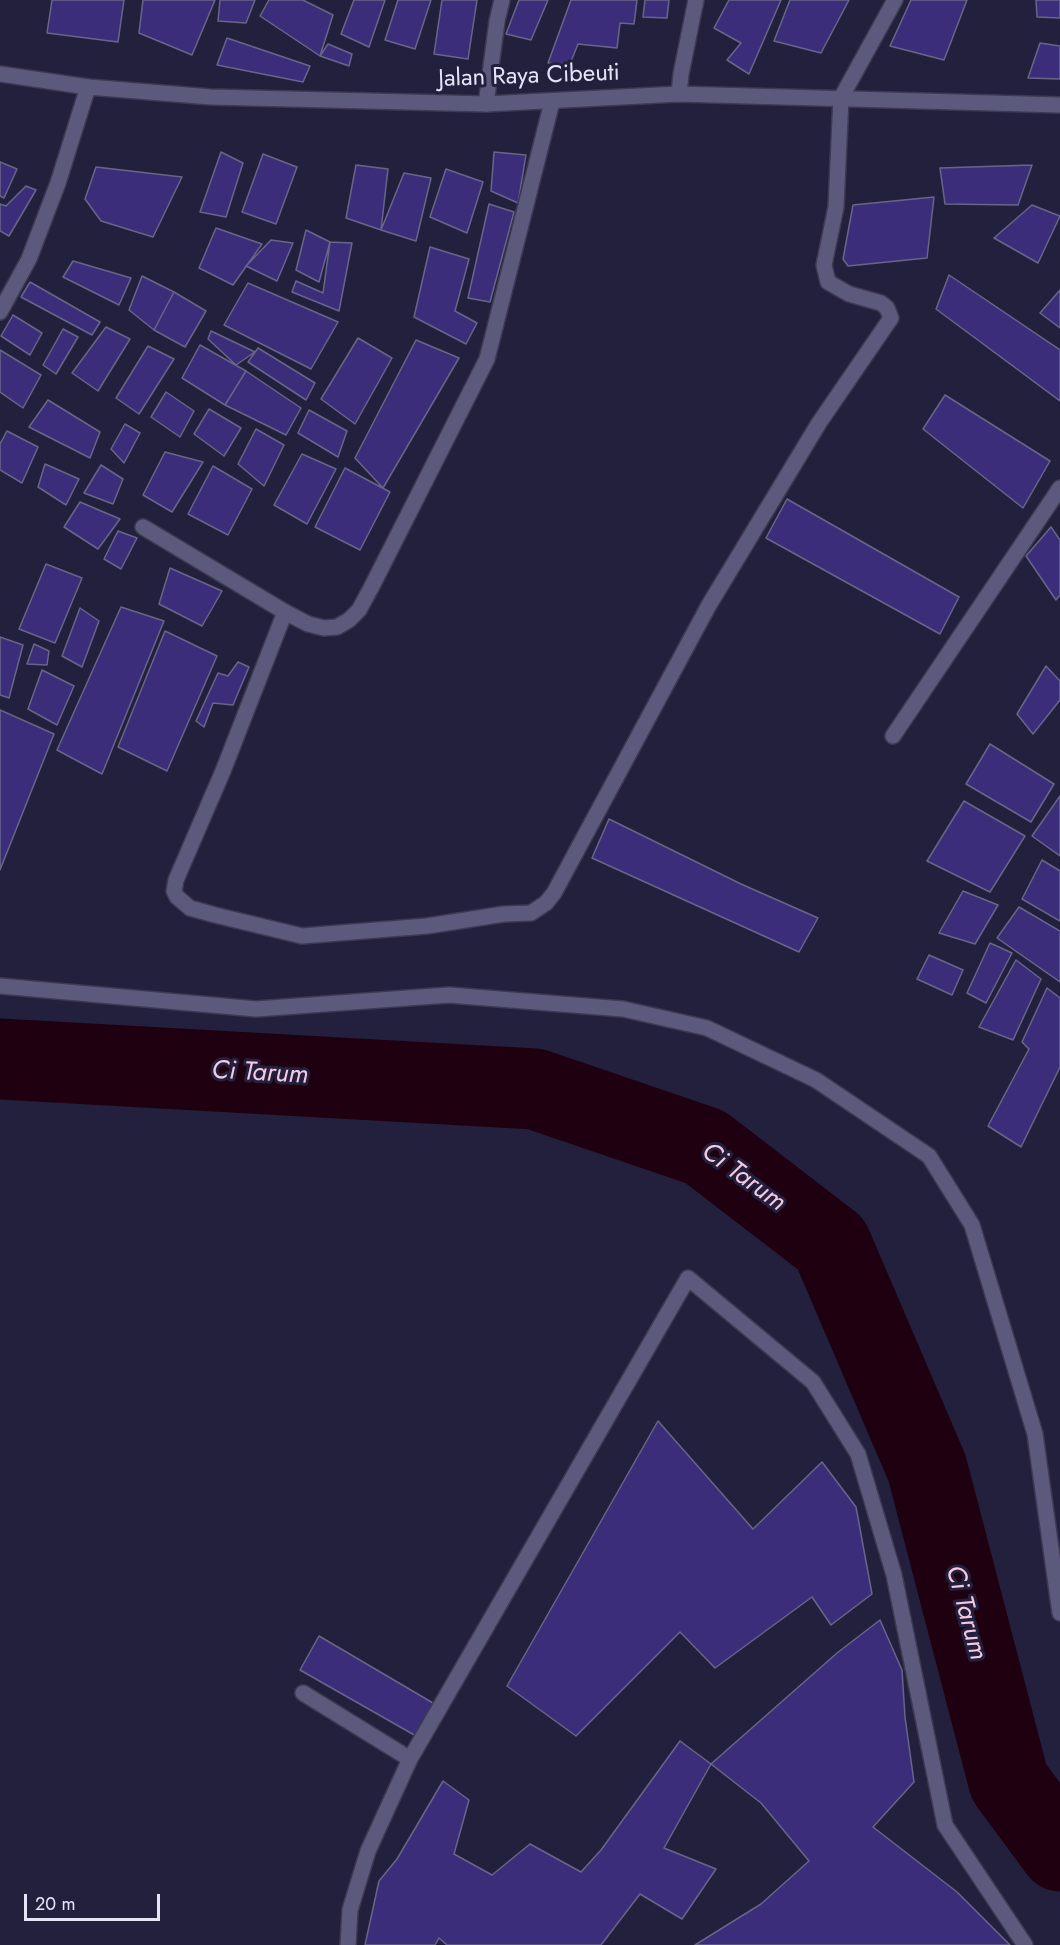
<!DOCTYPE html>
<style>
body{margin:0}
#map{position:relative;width:1060px;height:1945px;overflow:hidden;background:#23203d;font-family:Jost,sans-serif}
canvas{display:block}
.scale{position:absolute;left:24px;top:1894px;width:136px;height:27px;box-sizing:border-box;border:3px solid #e5e5f9;border-top:0;padding-left:8px;font-size:18px;line-height:21px;white-space:nowrap;color:#e5e5f9;-webkit-text-stroke:4px #23203d;paint-order:stroke}
</style>
<div id="map">
<canvas width="1060" height="1945"></canvas>
<div class="scale">20 m</div>
</div>
<script>
const context = document.querySelector('canvas').getContext('2d');
context.lineJoin = 'round';
const toPath = rows => new Path2D(rows.map(r => 'M' + r).join(''));
function stroke(path, color, width, dash) { context.strokeStyle = color; context.lineWidth = width; context.lineCap = dash ? 'butt' : 'round'; context.setLineDash(dash || []); context.stroke(path); }
function fillPath(path, color) { context.fillStyle = color; context.fill(path, 'evenodd'); }
function label(font, color, halo, rows, align = 'center') {
  context.font = font + ' Jost,sans-serif'; context.lineWidth = 6; context.setLineDash([]); context.textBaseline = 'middle'; context.strokeStyle = halo; context.fillStyle = color; for (const [text, x, y, turn = 0] of rows) {
    context.save(); context.translate(x, y); context.rotate((+turn || 0) * Math.PI / 180); context.textAlign = isNaN(turn) ? turn : align; if (halo) context.strokeText(text, 0, 0); context.fillText(text, 0, 0); context.restore();
  }
}
stroke(toPath([
 [0,1059,535,1089,705,1147,831,1244,927,1468,1009,1782,1060,1851]
]), '#1f0011', 81);
const building = toPath([
 [52,0,124,0,118,42,47,33,52,0],
 [143,0,215,0,192,55,139,33,143,0],
 [220,0,255,0,246,23,218,21,220,0],
 [269,0,303,0,333,15,320,56,260,16,269,0],
 [354,0,385,0,369,47,341,34,354,0],
 [398,0,431,0,415,49,385,40,398,0],
 [442,0,477,0,468,59,434,54,442,0],
 [519,0,548,0,531,40,506,34,519,0],
 [571,0,637,0,634,24,620,23,617,48,578,44,570,64,548,63,571,0],
 [645,0,669,0,667,18,643,17,645,0],
 [729,0,781,0,749,74,727,60,741,43,714,28,729,0],
 [790,0,849,0,821,53,774,41,790,0],
 [911,0,967,0,944,60,890,46,911,0],
 [1036,0,1060,0,1060,18,1037,17,1036,0],
 [227,38,310,66,303,82,217,65,227,38],
 [1040,43,1060,46,1060,79,1028,78,1040,43],
 [328,44,352,54,349,66,320,56,328,44],
 [221,152,243,163,226,217,200,212,221,152],
 [494,152,526,155,518,203,491,191,494,152],
 [263,154,297,167,276,224,242,212,263,154],
 [0,162,17,169,4,198,0,196,0,162],
 [356,165,388,169,381,230,346,218,356,165],
 [1032,165,1018,205,945,204,940,168,1032,165],
 [96,167,182,177,153,237,101,221,85,199,96,167],
 [446,169,483,182,467,233,430,217,446,169],
 [404,173,431,178,416,241,381,230,404,173],
 [26,186,36,190,9,236,0,231,0,204,6,206,26,186],
 [934,197,927,258,848,266,843,259,853,205,934,197],
 [489,204,514,212,490,302,468,298,489,204],
 [1032,205,1060,216,1038,263,994,238,1032,205],
 [216,228,262,244,233,285,199,268,216,228],
 [306,230,330,242,319,282,296,270,306,230],
 [271,240,293,243,277,281,246,266,271,240],
 [330,242,352,243,339,311,292,292,296,281,323,293,330,242],
 [430,247,469,259,455,311,477,323,466,344,414,317,430,247],
 [73,261,131,278,119,305,63,277,73,261],
 [949,275,1060,350,1060,401,936,309,949,275],
 [142,276,174,292,154,330,129,310,142,276],
 [30,282,100,322,92,335,21,297,30,282],
 [248,283,338,322,311,369,224,325,248,283],
 [1060,290,1060,328,1040,313,1060,290],
 [174,292,206,311,185,347,154,330,174,292],
 [13,315,42,333,30,355,1,336,13,315],
 [106,327,130,339,98,391,72,373,106,327],
 [63,329,78,337,56,374,43,365,63,329],
 [211,331,255,352,236,365,208,339,211,331],
 [358,338,392,358,355,424,321,399,358,338],
 [416,340,459,358,383,488,355,458,416,340],
 [200,345,246,371,225,405,182,378,200,345],
 [148,346,174,359,139,414,116,398,148,346],
 [258,348,315,383,306,400,248,362,258,348],
 [0,350,41,375,23,408,0,392,0,350],
 [246,371,301,408,286,435,225,405,246,371],
 [166,392,194,411,180,437,151,417,166,392],
 [945,395,1050,461,1023,508,923,429,945,395],
 [48,400,100,432,90,458,29,427,48,400],
 [209,409,241,428,224,456,194,434,209,409],
 [309,410,347,431,338,457,298,433,309,410],
 [125,424,140,433,124,463,111,449,125,424],
 [256,429,284,445,264,486,238,464,256,429],
 [7,431,38,447,22,483,0,470,0,444,7,431],
 [165,452,203,462,172,512,143,495,165,452],
 [302,454,336,469,307,524,274,505,302,454],
 [45,464,79,479,66,505,38,487,45,464],
 [101,465,123,479,113,504,84,493,101,465],
 [213,466,252,489,228,535,188,514,213,466],
 [345,468,390,492,360,550,315,527,345,468],
 [787,499,959,597,940,634,766,538,787,499],
 [80,502,120,519,98,549,64,527,80,502],
 [1051,527,1060,540,1060,595,1056,600,1026,556,1051,527],
 [118,531,137,538,121,569,104,559,118,531],
 [46,564,82,578,55,643,19,629,46,564],
 [170,568,222,591,202,626,159,604,170,568],
 [121,607,164,621,102,774,57,750,121,607],
 [80,608,99,621,82,667,62,656,80,608],
 [165,631,217,656,167,771,118,747,165,631],
 [0,637,23,645,9,698,0,695,0,637],
 [34,644,49,651,47,665,27,664,34,644],
 [238,662,249,667,233,705,213,703,204,727,196,721,218,673,228,676,238,662],
 [1046,666,1060,681,1060,700,1033,734,1017,714,1046,666],
 [42,670,74,686,57,725,28,709,42,670],
 [0,710,54,734,0,870,0,710],
 [990,744,1054,784,1031,822,966,784,990,744],
 [1060,796,1060,856,1032,836,1060,796],
 [964,801,1025,836,990,892,927,861,964,801],
 [609,819,741,884,818,918,799,952,592,858,609,819],
 [1042,860,1060,871,1060,921,1022,899,1042,860],
 [963,891,998,905,975,944,939,933,963,891],
 [1019,907,1060,931,1060,982,997,938,1019,907],
 [990,943,1012,953,986,1003,967,993,990,943],
 [929,955,963,970,952,995,917,979,929,955],
 [1016,960,1041,979,1013,1040,979,1027,1016,960],
 [1047,988,1060,998,1060,1067,1021,1147,988,1126,1029,1049,1022,1042,1047,988],
 [658,1421,753,1529,822,1462,856,1507,872,1594,831,1625,812,1597,715,1668,680,1632,576,1736,507,1686,658,1421],
 [880,1620,902,1670,905,1717,914,1782,873,1827,957,1892,1010,1945,695,1945,761,1904,809,1861,761,1803,711,1764,837,1653,880,1620],
 [319,1636,433,1703,416,1736,300,1670,319,1636],
 [680,1741,711,1764,664,1848,716,1869,682,1919,640,1894,601,1945,447,1945,439,1938,435,1945,365,1945,379,1881,397,1859,443,1781,469,1800,454,1854,492,1875,530,1844,581,1872,601,1850,680,1741]
]);
fillPath(building, '#3c2d7b');
stroke(building, '#686688', 1.5);
const minor = toPath([
 [679,94,681,74,696,0],
 [486,104,497,21,502,0],
 [0,312,29,259,58,183,88,87],
 [143,527,285,612,308,624,324,628,337,627,349,620,359,610,371,588,487,359,552,102],
 [285,612,223,771,176,880,174,891,177,897,190,908,215,915,302,936,427,926,504,914,531,913,546,903,554,893,709,605,819,423,891,318,887,308,881,303,849,294,828,282,824,265,836,207,841,98,895,0],
 [893,736,1060,488],
 [0,986,256,1009,449,995,623,1009,707,1028,816,1080,929,1156,972,1225,1035,1434,1060,1613],
 [303,1693,410,1759],
 [348,1945,350,1910,368,1851,410,1759,688,1278,813,1382,858,1454,894,1575,945,1825,1025,1945]
]);
const secondary = toPath([
 [0,74,88,87,211,97,486,104,679,94,1060,105]
]);
stroke(minor, '#3d3952', 18);
stroke(secondary, '#3d3952', 18);
stroke(minor, '#5c5a7c', 15);
stroke(secondary, '#5c5a7c', 15);
label('24px', '#e5e5f9', '#23203d', [
 ["Jalan Raya Cibeuti",529,77,-2]
]);
label('italic 26px', '#f9c9e1', '#23203d', [
 ["Ci Tarum",260,1074,3],
 ["Ci Tarum",743,1178,36],
 ["Ci Tarum",965,1613,75]
]);
</script>
